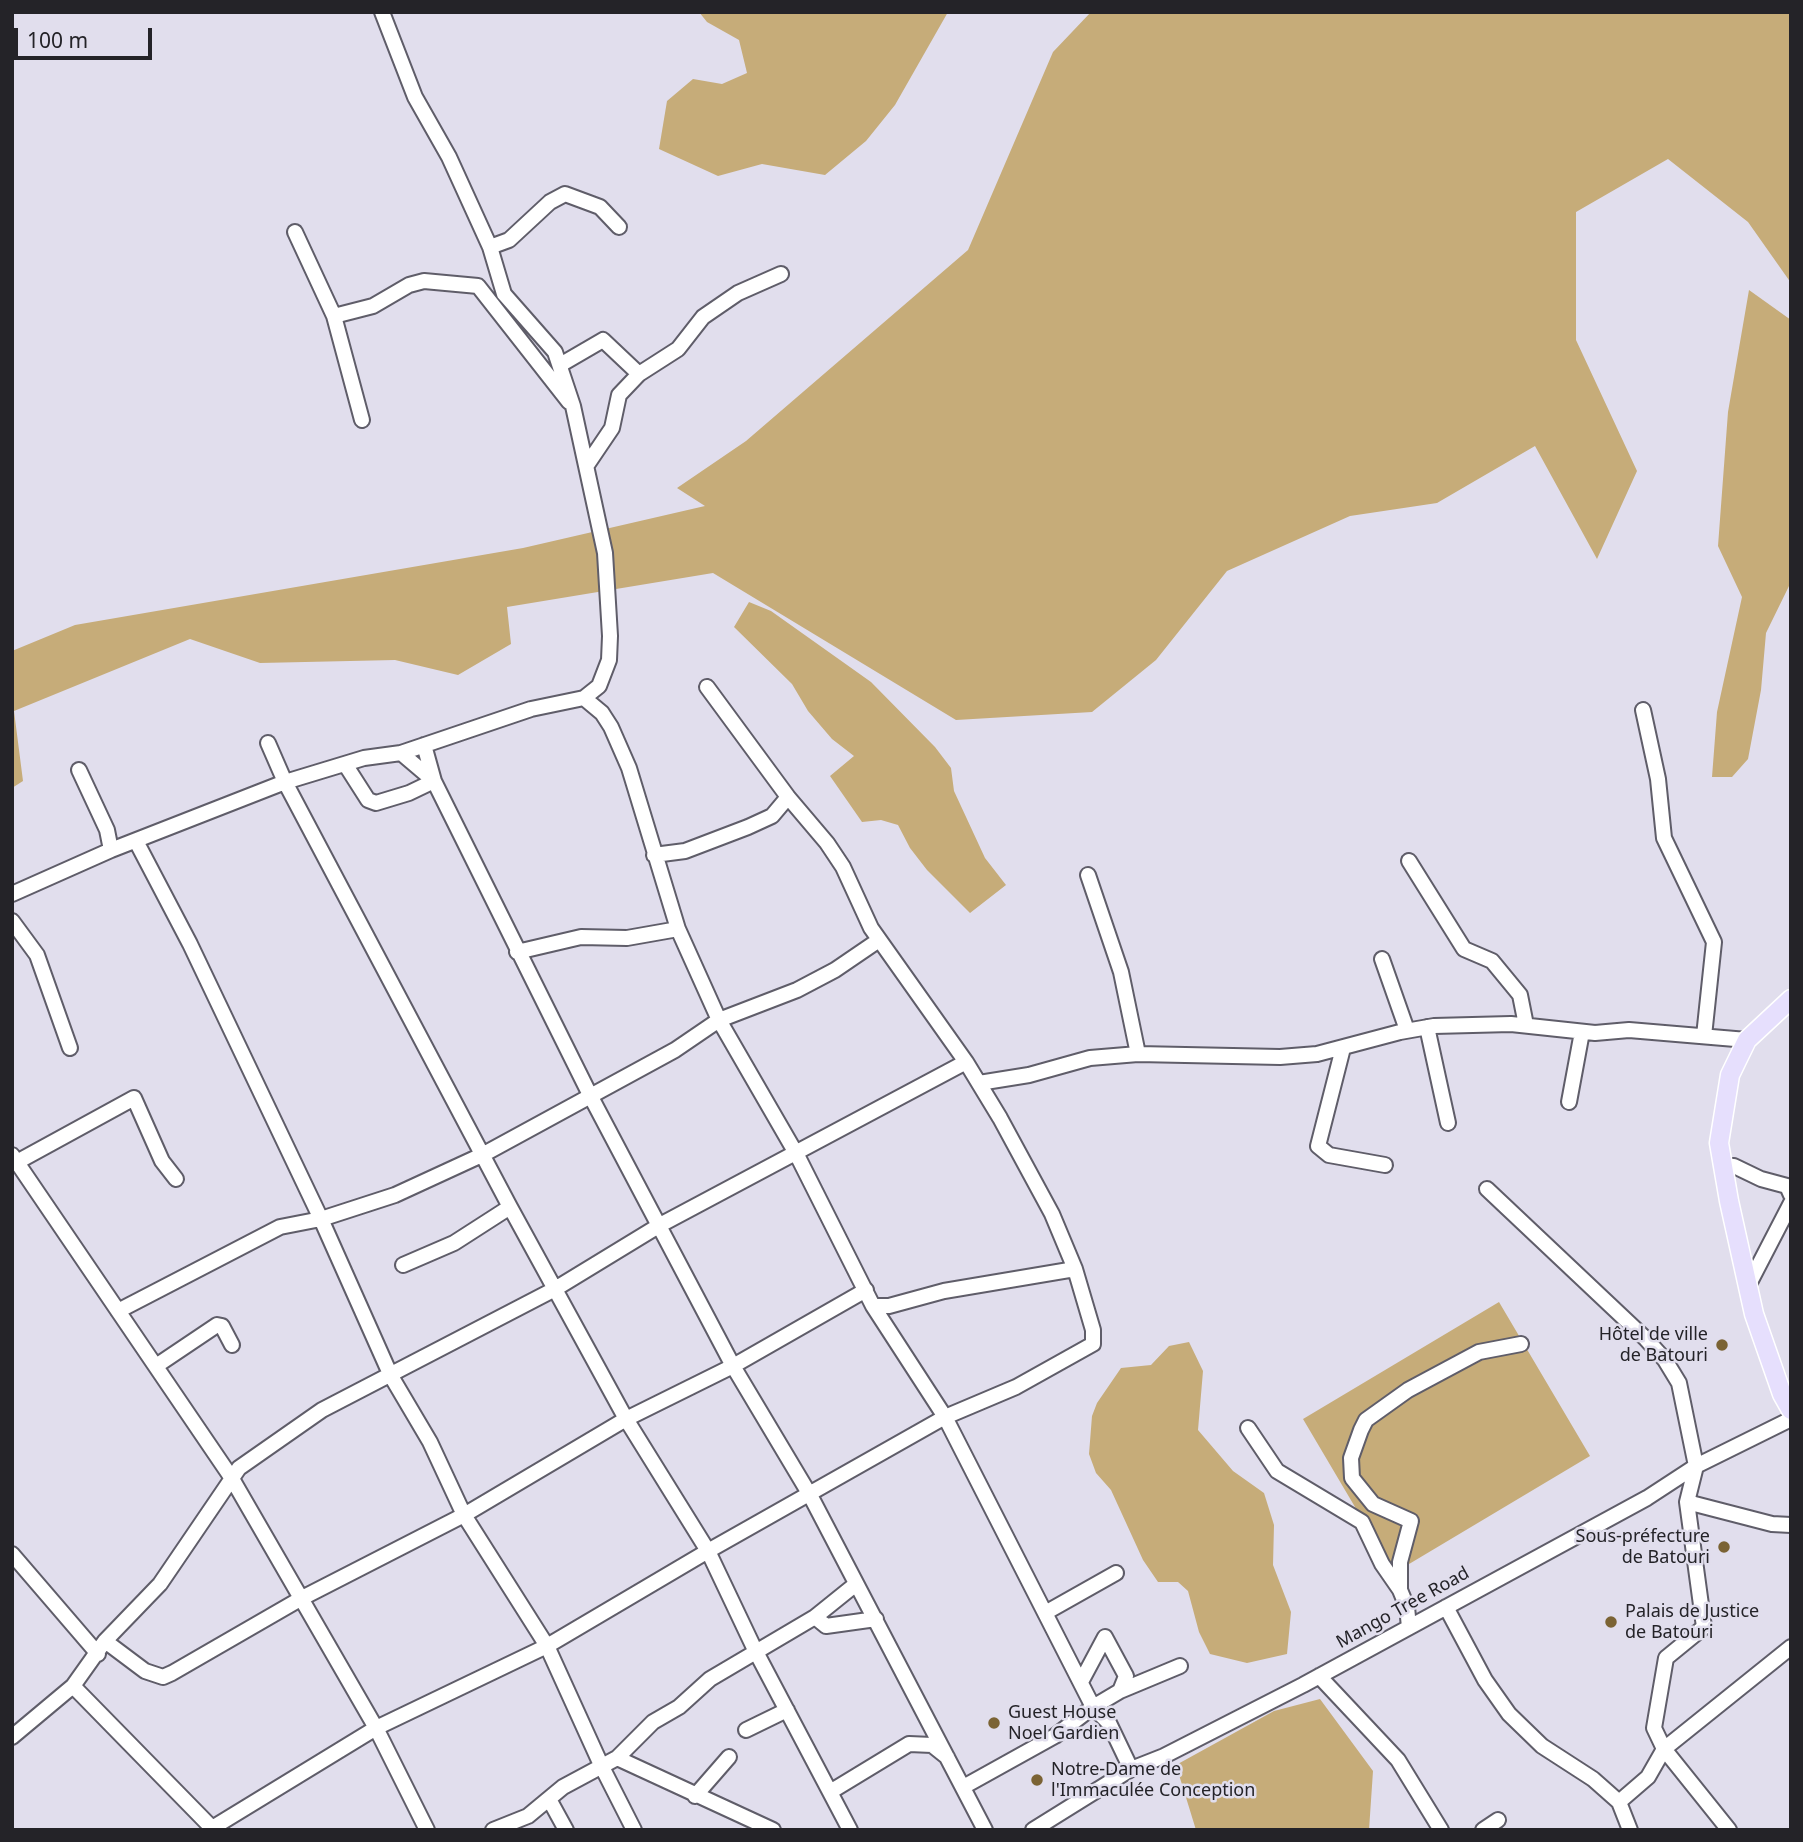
<!DOCTYPE html>
<meta charset="utf-8">
<style>
body{margin:0}
#map{position:relative;width:1803px;height:1842px;overflow:hidden;background:#e1deed;font-family:"Noto Sans",sans-serif}
canvas{display:block}
.frame{position:absolute;inset:0;border:14px solid #242328;pointer-events:none}
.scale{position:absolute;left:14px;top:28px;width:138px;height:32px;box-sizing:border-box;border:4px solid #242328;border-top:0;padding-left:9px;font-size:21px;line-height:24px;white-space:nowrap;color:#242328;-webkit-text-stroke:5px #e1deed;paint-order:stroke}
</style>
<div id="map">
<canvas width="1803" height="1842"></canvas>
<div class="frame"></div>
<div class="scale">100 m</div>
</div>
<script>
const context = document.querySelector('canvas').getContext('2d');
context.lineJoin = 'round';
function fillPath(path, color) { context.fillStyle = color; context.fill(path, 'evenodd'); }
const toPath = rows => new Path2D(rows.map(r => 'M' + r).join(''));
function stroke(path, color, width, dash) { context.strokeStyle = color; context.lineWidth = width; context.lineCap = dash ? 'butt' : 'round'; context.setLineDash(dash || []); context.stroke(path); }
function label(font, color, halo, rows, align = 'center') {
  context.font = font + ' "Noto Sans",sans-serif'; context.lineWidth = 5; context.setLineDash([]); context.textBaseline = 'middle'; context.strokeStyle = halo; context.fillStyle = color; for (const [text, x, y, turn = 0] of rows) {
    context.save(); context.translate(x, y); context.rotate((+turn || 0) * Math.PI / 180); context.textAlign = isNaN(turn) ? turn : align; if (halo) context.strokeText(text, 0, 0); context.fillText(text, 0, 0); context.restore();
  }
}
fillPath(toPath([
 [699,12,948,12,895,105,866,141,825,175,762,164,718,176,659,149,667,101,693,79,722,84,747,73,739,40,707,22],
 [1091,12,1791,12,1791,283,1748,222,1668,159,1576,212,1576,340,1637,471,1597,559,1535,446,1437,503,1350,516,1227,571,1156,660,1092,712,956,720,713,573,507,607,511,644,458,675,395,660,260,663,190,639,14,711,23,781,12,788,12,651,75,625,523,548,705,506,677,488,746,441,968,250,1053,52],
 [1749,290,1791,320,1789,586,1766,633,1761,690,1748,759,1732,777,1712,777,1717,712,1742,597,1718,546,1728,412],
 [749,602,771,611,871,682,935,747,951,768,954,791,985,858,1006,885,970,913,927,870,910,848,898,825,881,820,862,822,830,776,854,756,832,739,808,711,792,684,734,627],
 [1499,1302,1590,1456,1394,1573,1303,1419],
 [1189,1342,1203,1371,1198,1430,1233,1471,1264,1493,1274,1525,1273,1565,1291,1612,1287,1654,1247,1663,1210,1654,1199,1632,1188,1591,1178,1582,1158,1582,1143,1560,1111,1490,1096,1473,1089,1454,1092,1416,1097,1403,1121,1368,1151,1365,1169,1346],
 [1320,1699,1373,1771,1369,1830,1196,1830,1176,1765,1274,1711]
]), '#c6ac79');
const minor = toPath([
 [382,12,415,97,449,157,490,247,504,294,555,352,573,406,605,553,610,636,609,660,599,686,584,698],
 [295,232,334,316,362,420],
 [490,247,509,240,550,202,565,194,600,207,619,227],
 [334,316,373,306,409,285,424,281,478,286,569,402],
 [560,365,603,340,639,374],
 [587,465,612,428,619,395,639,374,678,349,703,317,738,293,781,274],
 [1643,710,1658,779,1664,838,1714,942,1704,1036],
 [268,743,285,782,510,1207,626,1419,708,1551,755,1650,850,1830],
 [401,753,434,781,591,1097,733,1366,810,1495,985,1830],
 [345,764,368,800,376,803,409,793,434,781,424,745],
 [79,770,107,830,111,850],
 [136,841,190,944,321,1219,391,1376,430,1442,464,1515,547,1646,602,1767,634,1830],
 [654,855,685,851,748,827,772,816,788,797],
 [1409,861,1464,949,1492,961,1520,995,1526,1025],
 [1088,875,1121,972,1138,1054],
 [12,894,111,850,285,782,364,758,401,753,531,709,584,698,602,713,611,727,629,768,678,929,719,1020,797,1155,873,1306,945,1417,1093,1707,1109,1723,1131,1769],
 [12,921,37,955,70,1048],
 [517,952,581,937,627,938,678,929],
 [1382,959,1407,1030],
 [1427,1027,1448,1123],
 [1343,1048,1318,1146,1329,1155,1385,1165],
 [979,1083,1029,1075,1090,1058,1138,1054,1280,1057,1317,1054,1400,1032,1434,1026,1511,1024,1595,1033,1629,1030,1747,1040],
 [1569,1102,1582,1032],
 [12,1155,231,1477,376,1728,427,1830],
 [17,1162,134,1098,162,1161,176,1179],
 [1722,1166,1734,1166,1761,1179,1787,1186,1791,1195],
 [1487,1189,1646,1339,1665,1360,1679,1383,1696,1466,1687,1502,1704,1627,1666,1658,1654,1728,1664,1749,1791,1647],
 [403,1265,454,1243,510,1207],
 [1748,1286,1791,1203],
 [873,1306,889,1306,944,1291,1075,1269],
 [118,1311,280,1227,321,1219,395,1195,484,1154,675,1050,719,1020,797,990,835,970,879,940],
 [156,1366,217,1325,222,1326,232,1345],
 [1248,1428,1277,1471,1362,1522,1382,1564,1400,1590,1407,1607,1409,1627],
 [1687,1502,1772,1524,1791,1525],
 [12,1554,98,1654],
 [1400,1590,1400,1562,1411,1521,1373,1504,1352,1478,1351,1458,1361,1430,1366,1420,1408,1390,1479,1352,1521,1344],
 [1446,1607,1485,1680,1509,1714,1542,1746,1593,1779,1619,1802,1630,1830],
 [1045,1613,1116,1573],
 [815,1617,826,1626,876,1619],
 [105,1641,145,1671,163,1677,172,1673,302,1598,464,1515,626,1419,733,1366,866,1290],
 [1319,1676,1398,1760,1441,1830],
 [1082,1680,1105,1637,1126,1676,1120,1691],
 [746,1730,787,1710],
 [12,1737,73,1686],
 [617,1758,653,1722,679,1707,710,1679,815,1617,856,1584],
 [965,1786,1055,1736,1093,1707,1120,1691,1180,1666],
 [830,1792,909,1744,932,1745,947,1757],
 [695,1796,729,1757],
 [549,1799,566,1830],
 [1619,1802,1648,1777,1664,1749,1729,1830],
 [209,1830,376,1728,547,1646,708,1551,945,1417,1016,1387,1093,1344,1093,1330,1075,1269,1052,1214,1000,1118,966,1062,871,928,843,867,827,843,788,797,707,687],
 [214,1830,73,1686,105,1641,160,1584,239,1468,322,1410,555,1289,660,1225,966,1062],
 [493,1830,528,1816,563,1787,617,1758,773,1830],
 [1033,1830,1131,1769,1164,1756,1303,1685,1647,1498,1696,1466,1791,1419],
 [1483,1830,1498,1820]
]);
const major = toPath([
 [1791,999,1747,1040,1730,1075,1719,1143,1729,1201,1754,1314,1782,1394,1791,1410]
]);
stroke(minor, '#5f5d69', 18);
stroke(major, '#fff', 21);
stroke(minor, '#fff', 14);
stroke(major, '#e6dffd', 18);
for (const [x, y, r, color] of [
 [1722,1345,7,"#7b6334"],
 [1724,1547,7,"#7b6334"],
 [1611,1622,7,"#7b6334"],
 [994,1723,7,"#7b6334"],
 [1037,1780,7,"#7b6334"]
]) { const dot = new Path2D(); dot.arc(x, y, r, 0, 2 * Math.PI); context.fillStyle = color; context.fill(dot); stroke(dot, '#e1deed', 2.5); }
label('18px', '#242328', '#e1deed', [
 ["Hôtel de ville",1708,1335,"right"],
 ["de Batouri",1708,1356,"right"],
 ["Sous-préfecture",1710,1537,"right"],
 ["de Batouri",1710,1558,"right"],
 ["Palais de Justice",1625,1612],
 ["de Batouri",1625,1633],
 ["Guest House",1008,1713],
 ["Noel Gardien",1008,1734],
 ["Notre-Dame de",1051,1770],
 ["l'Immaculée Conception",1051,1791]
], 'left');
label('18px', '#242328', '#e1deed', [
 ["Mango Tree Road",1403,1608,-29]
]);
</script>
